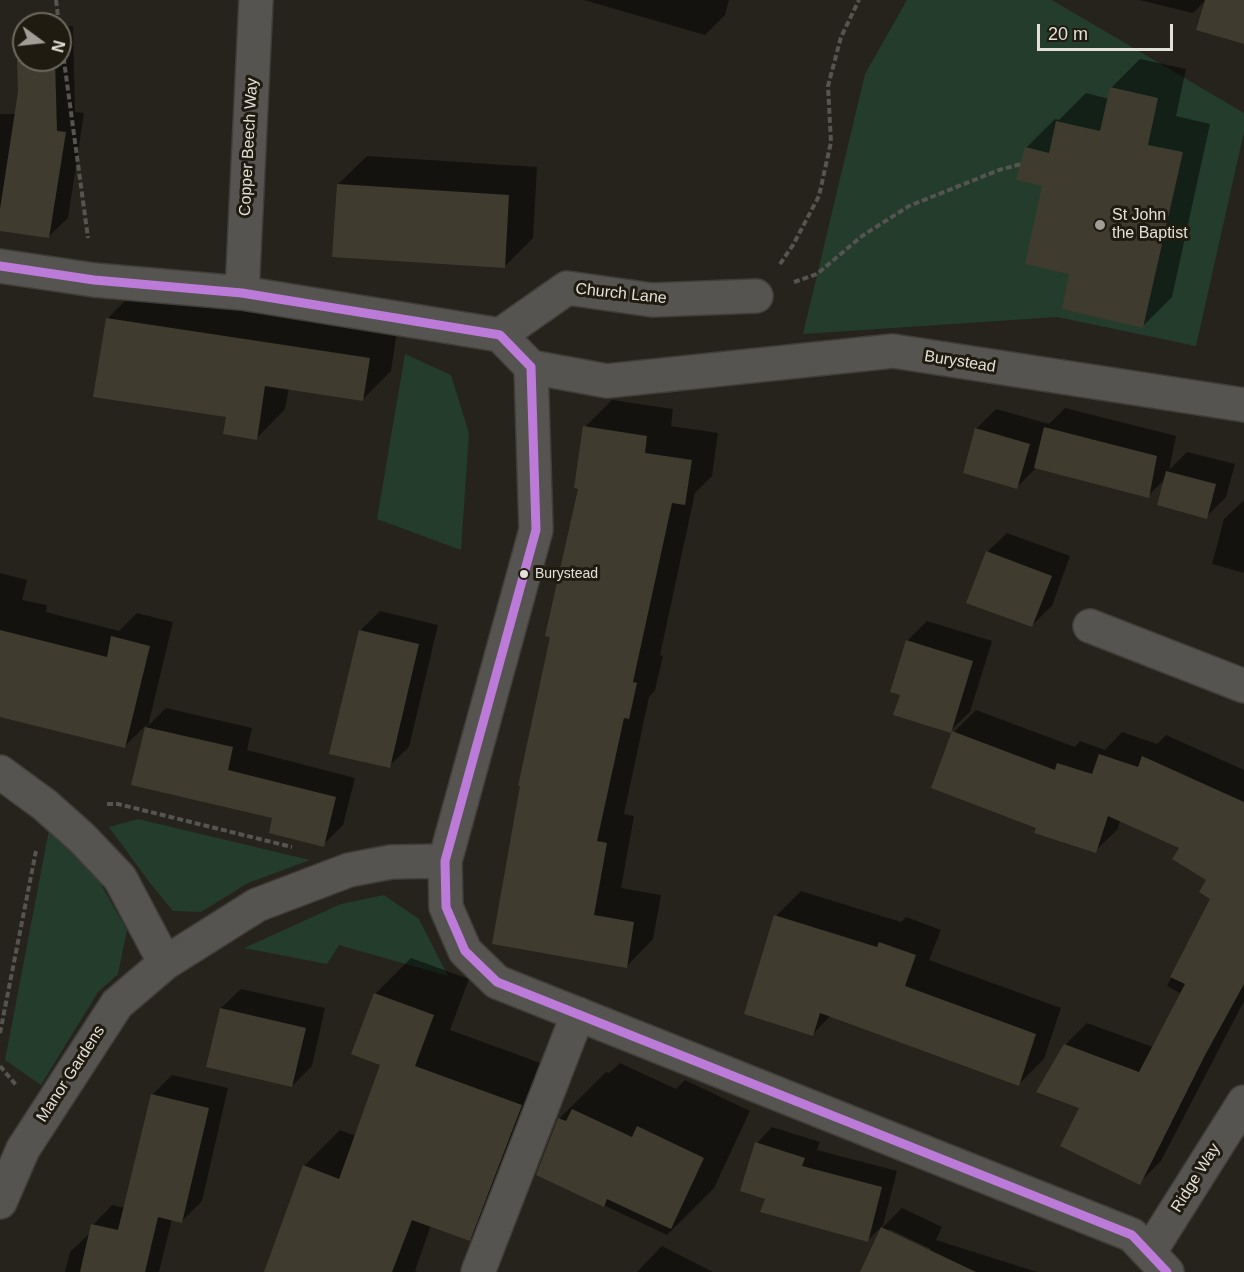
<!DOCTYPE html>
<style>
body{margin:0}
#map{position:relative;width:1244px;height:1272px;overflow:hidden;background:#26231c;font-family:Helvetica,sans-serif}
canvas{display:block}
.north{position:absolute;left:12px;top:12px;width:60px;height:60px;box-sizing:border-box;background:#201b10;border:2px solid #6e6a60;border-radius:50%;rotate:105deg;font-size:16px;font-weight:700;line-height:24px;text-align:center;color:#e3e0d9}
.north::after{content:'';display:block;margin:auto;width:21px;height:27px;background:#a19e97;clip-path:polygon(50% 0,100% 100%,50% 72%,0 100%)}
.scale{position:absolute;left:1037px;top:24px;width:136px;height:27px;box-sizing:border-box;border:3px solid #e3e0d9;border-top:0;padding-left:8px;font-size:18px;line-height:21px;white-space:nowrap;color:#e3e0d9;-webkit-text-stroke:4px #201b10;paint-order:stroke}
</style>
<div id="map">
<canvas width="1244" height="1272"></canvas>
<div class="north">N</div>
<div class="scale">20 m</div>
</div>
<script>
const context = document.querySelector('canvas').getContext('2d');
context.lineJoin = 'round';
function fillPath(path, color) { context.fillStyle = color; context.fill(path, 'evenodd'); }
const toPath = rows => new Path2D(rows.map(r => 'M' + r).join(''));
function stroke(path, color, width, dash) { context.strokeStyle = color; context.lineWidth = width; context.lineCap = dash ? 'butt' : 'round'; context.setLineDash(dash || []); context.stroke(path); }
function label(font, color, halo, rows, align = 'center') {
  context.font = font + ' Helvetica,sans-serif'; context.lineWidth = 6; context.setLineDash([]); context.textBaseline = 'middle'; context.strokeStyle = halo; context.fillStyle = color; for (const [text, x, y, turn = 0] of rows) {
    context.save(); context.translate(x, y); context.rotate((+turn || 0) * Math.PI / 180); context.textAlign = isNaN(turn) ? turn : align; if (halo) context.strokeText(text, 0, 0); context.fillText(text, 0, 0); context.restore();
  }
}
fillPath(toPath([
 [907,0,1052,0,1244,113,1244,132,1196,346,1057,317,803,334,865,74],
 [405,354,451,375,469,433,461,550,377,519],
 [138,819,310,860,248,883,201,912,173,911,150,883,109,827],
 [49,830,99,881,127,930,118,974,98,992,41,1085,5,1060],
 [384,895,419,919,448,976,339,945,327,964,244,948,341,904]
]), '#233c2c');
fillPath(toPath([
 [584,0,729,0,725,15,705,35],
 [1139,0,1206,0,1193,13],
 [60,26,73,26,75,112,84,113,68,218,48,237,0,229,0,114,16,114,20,92,18,46,24,41,24,60,60,60],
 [1140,59,1186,69,1176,116,1210,124,1172,297,1143,326,1071,273,1044,185,1026,148,1055,119,1059,120,1086,93,1109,99,1111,88],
 [367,156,537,167,533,238,504,267,338,184],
 [136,290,397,330,391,371,363,399,289,388,285,409,257,438,107,319],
 [612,400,673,409,671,426,718,433,712,476,695,493,660,655,663,656,655,690,649,697,624,814,634,816,621,888,661,895,653,939,626,967,494,943,579,488,585,427],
 [1065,408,1176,436,1169,470,1187,452,1235,464,1226,497,1206,517,1165,479,1148,496,1037,467,1017,487,976,429,996,409,1049,424],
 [1244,500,1244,573,1212,564,1224,519],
 [1007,533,1070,556,1052,606,1032,625,987,552],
 [0,573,27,580,22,600,47,605,46,612,119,631,137,613,173,622,148,726,166,708,252,728,247,750,355,778,343,825,323,845,274,817,133,784,147,724,124,747,0,707],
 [380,611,438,625,409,747,389,766,360,631],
 [927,621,992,641,970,712,950,731,901,694,907,641],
 [976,710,1075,747,1080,741,1105,750,1122,732,1157,744,1166,735,1244,770,1244,1001,1161,1161,1139,1183,1081,1107,1065,1045,1087,1023,1153,1047,1182,994,1167,986,1212,898,1208,879,1181,848,1120,820,1118,829,1095,851,1038,827,954,732],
 [801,891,901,922,906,917,941,930,929,960,1061,1008,1044,1059,1019,1084,831,1015,813,1034,776,916],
 [411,958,469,979,450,1030,557,1069,506,1203,470,1239,431,1225,415,1271,418,1272,265,1272,304,1166,340,1130,356,1136,382,1064,375,994],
 [241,989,325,1008,312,1066,292,1086,221,1008],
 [620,1063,676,1089,685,1080,750,1111,714,1188,667,1235,538,1174,559,1119,606,1072,609,1073],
 [172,1075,228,1088,202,1201,182,1221,172,1219,159,1272,65,1272,70,1252,90,1233,93,1225,112,1205,125,1208,152,1095],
 [772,1127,820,1142,817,1150,897,1171,883,1225,867,1241,767,1198,757,1143],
 [902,1208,942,1227,936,1240,1037,1272,862,1272,882,1228],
 [889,1229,931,1249,929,1252,889,1232],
 [662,1246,713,1272,637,1272]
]), '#0007');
fillPath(toPath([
 [1205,0,1244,0,1244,44,1196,30],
 [17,60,55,60,57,131,66,132,49,238,0,231,0,209,18,92],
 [1110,87,1158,98,1148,145,1183,152,1143,328,1062,309,1069,274,1025,264,1042,186,1016,180,1025,147,1049,153,1056,121,1100,131],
 [337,184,509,195,505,268,332,257],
 [106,318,370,358,363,401,265,386,257,440,223,434,226,417,93,397],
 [583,426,647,436,645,453,692,460,685,505,672,503,633,682,637,683,629,719,624,718,597,841,607,843,594,915,634,922,627,968,492,944,520,786,518,786,550,637,545,636,578,489,574,488],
 [1044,427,1157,456,1149,498,1034,468],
 [975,428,1030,444,1017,489,963,473],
 [1166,471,1216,484,1207,519,1157,505],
 [986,551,1052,576,1032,627,966,603],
 [0,630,107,657,111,636,150,646,125,748,0,717],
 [359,630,419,644,390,768,329,754],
 [906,640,973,661,951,733,893,715,900,695,890,692],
 [145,727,233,747,228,770,336,797,324,847,269,833,272,818,131,785],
 [952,731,1055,770,1057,763,1092,774,1099,754,1138,767,1142,756,1244,802,1244,984,1204,1057,1140,1185,1060,1146,1079,1108,1036,1092,1064,1044,1139,1072,1185,984,1170,977,1210,899,1199,892,1206,880,1172,859,1179,848,1108,816,1096,853,1034,833,1036,828,931,788],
 [774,915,877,947,879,942,916,955,905,986,1036,1034,1019,1086,820,1013,813,1036,744,1014],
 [374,993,434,1015,415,1066,522,1105,470,1241,412,1220,392,1272,264,1272,303,1165,339,1179,380,1065,351,1054],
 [220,1008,306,1028,292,1087,206,1067],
 [151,1094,209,1108,182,1223,158,1217,145,1272,80,1272,91,1224,118,1230],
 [572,1109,632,1137,637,1126,704,1158,671,1229,607,1199,604,1207,536,1175,558,1118,566,1121],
 [755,1142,805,1158,802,1166,882,1187,868,1242,760,1212,765,1199,740,1191],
 [881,1227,976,1272,860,1272]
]), '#3f3b2e');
const minor = toPath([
 [0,266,94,280,242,293,500,335,531,367,536,530,445,861,446,907,465,951,497,982,1132,1235,1167,1272],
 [242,293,256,0],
 [500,335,567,288,652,300,756,296],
 [531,367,607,381,893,351,1244,405],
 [1090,626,1244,686],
 [0,772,45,805,82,838,120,878,165,963],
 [0,1202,23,1149,117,1004,165,963,257,905,349,870,391,862,445,861],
 [1149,1253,1244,1102],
 [478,1272,578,1014]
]);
stroke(minor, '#413e3a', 36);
stroke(toPath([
 [56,0,59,24],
 [60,31,88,238],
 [780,264,793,245,819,196,831,142,828,86,841,37,859,0],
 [794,282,817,274,862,236,909,206,999,170,1021,164],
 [107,804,118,804,292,847],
 [0,1033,36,851],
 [0,1066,16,1085]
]), '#565450', 4, [6, 3]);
stroke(minor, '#565450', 33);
stroke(toPath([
 [0,266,94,280,242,293,500,335,531,367,536,530,445,861,446,907,465,951,497,982,1132,1235,1167,1272]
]), '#bd7bd9', 9);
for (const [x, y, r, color] of [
 [1100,225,6,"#a19e97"],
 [524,574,5,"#e3e0d9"]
]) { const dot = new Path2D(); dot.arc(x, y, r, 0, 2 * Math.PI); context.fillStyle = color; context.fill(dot); stroke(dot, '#201b10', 2); }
label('14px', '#e3e0d9', '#201b10', [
 ["Burystead",535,574]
], 'left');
label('16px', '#e3e0d9', '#201b10', [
 ["Copper Beech Way",249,147,-87],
 ["Church Lane",621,294,6],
 ["Burystead",960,362,9],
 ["Manor Gardens",71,1074,-57],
 ["Ridge Way",1196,1178,-58]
]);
label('16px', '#e3e0d9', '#201b10', [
 ["St John",1112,216],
 ["the Baptist",1112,234]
], 'left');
</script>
